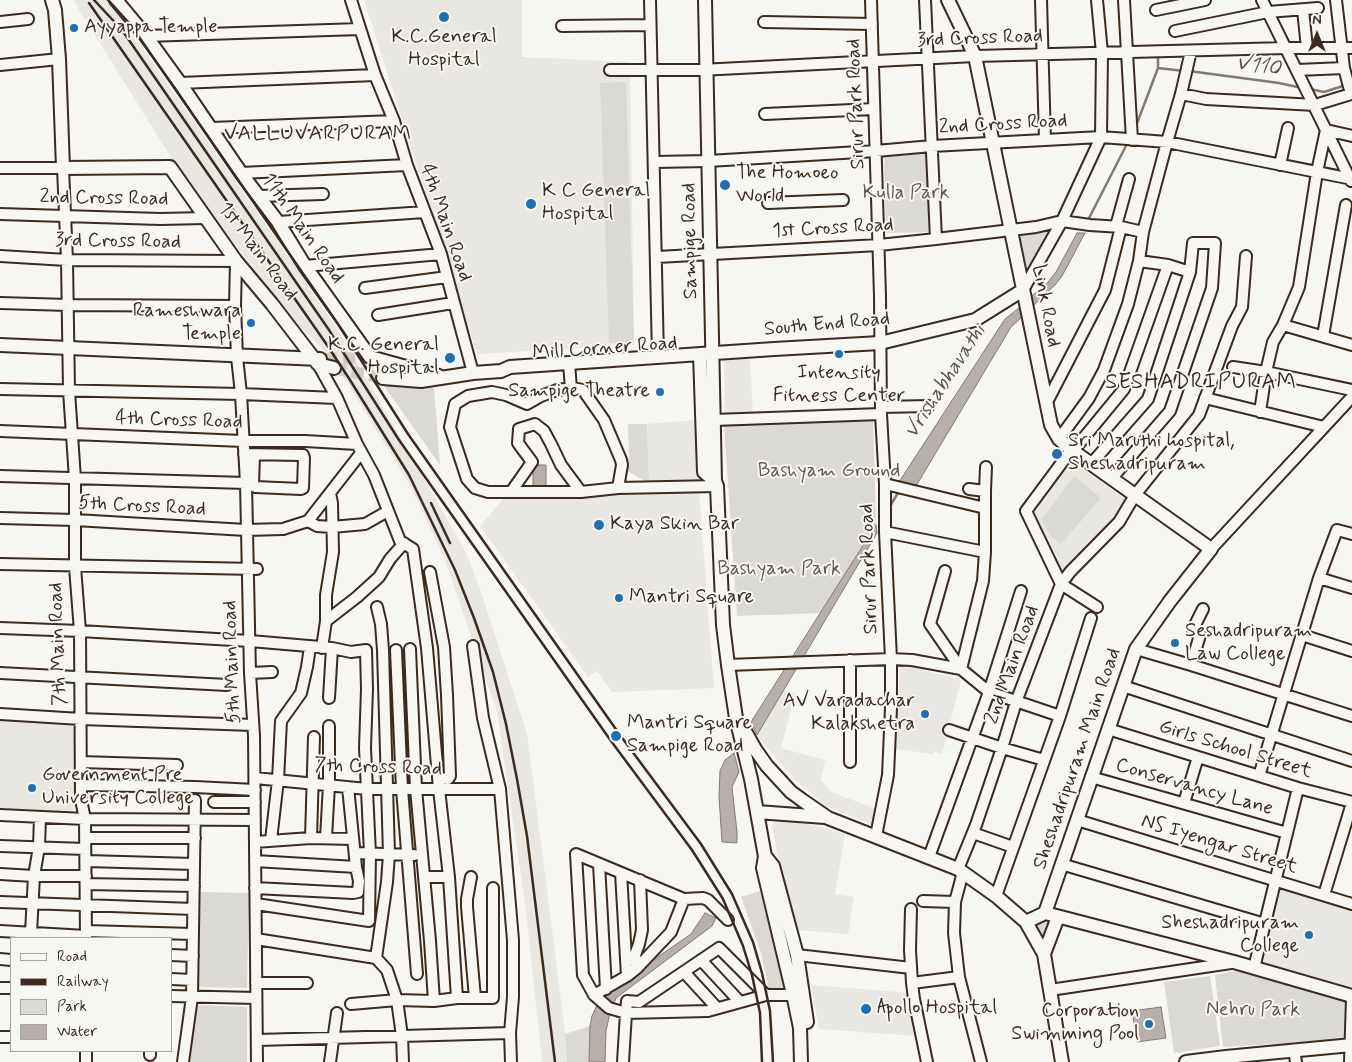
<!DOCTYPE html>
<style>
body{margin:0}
#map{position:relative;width:1352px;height:1062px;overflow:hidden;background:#f6f6f2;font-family:Mynerve,sans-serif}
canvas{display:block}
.legend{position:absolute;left:10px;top:937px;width:162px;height:115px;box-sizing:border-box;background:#f6f6f2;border:1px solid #aba49d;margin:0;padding:6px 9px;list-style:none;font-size:15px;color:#3b2a1e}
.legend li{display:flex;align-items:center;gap:10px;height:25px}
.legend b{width:25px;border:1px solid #aba49d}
.north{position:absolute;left:1292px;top:10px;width:50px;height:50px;-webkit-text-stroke:4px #f6f6f2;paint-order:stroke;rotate:0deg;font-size:14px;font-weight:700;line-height:20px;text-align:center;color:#3b2a1e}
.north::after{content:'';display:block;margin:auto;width:18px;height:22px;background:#3b2a1e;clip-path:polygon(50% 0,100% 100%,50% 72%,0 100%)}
</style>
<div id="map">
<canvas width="1352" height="1062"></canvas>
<ul class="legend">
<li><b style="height:6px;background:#f6f6f2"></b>Road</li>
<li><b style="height:6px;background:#3b2a1e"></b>Railway</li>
<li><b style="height:14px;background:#dad9d3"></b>Park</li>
<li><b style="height:14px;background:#b6b0a9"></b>Water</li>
</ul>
<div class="north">N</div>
</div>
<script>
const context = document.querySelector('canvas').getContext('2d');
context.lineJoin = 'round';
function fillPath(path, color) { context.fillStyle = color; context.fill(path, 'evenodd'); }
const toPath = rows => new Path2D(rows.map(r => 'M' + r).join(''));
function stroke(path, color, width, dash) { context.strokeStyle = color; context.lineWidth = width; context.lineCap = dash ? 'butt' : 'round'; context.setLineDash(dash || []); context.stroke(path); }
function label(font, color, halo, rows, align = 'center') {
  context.font = font + ' Mynerve,sans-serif'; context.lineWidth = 4; context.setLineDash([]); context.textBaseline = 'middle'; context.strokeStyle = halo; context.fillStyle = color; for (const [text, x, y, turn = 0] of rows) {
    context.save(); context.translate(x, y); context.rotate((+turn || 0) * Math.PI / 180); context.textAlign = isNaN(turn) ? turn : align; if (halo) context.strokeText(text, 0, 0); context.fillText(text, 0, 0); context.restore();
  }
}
fillPath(toPath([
 [73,0,112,0,142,47,284,250,345,341,465,550,480,589,527,734,553,937,565,1034,567,1062,542,1062,526,910,497,712,445,560,412,489,347,382,324,350,290,316,184,178],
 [364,0,522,0,522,57,630,62,634,345,477,354],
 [750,355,753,418,725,419,724,358],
 [696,420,699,482,649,483,647,424],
 [1068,459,1130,501,1060,578,1029,511],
 [699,491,714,688,612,692,597,671,588,677,480,526,505,497],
 [900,664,961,680,942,754,933,751,933,754,896,749],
 [783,690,795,693,781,748,825,760,821,780,832,792,878,810,873,825,826,806,797,782,763,743,757,735],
 [0,719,76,722,73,814,0,811],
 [775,817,821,827,845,834,835,894,854,897,848,934,795,930,779,864,772,826],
 [1277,884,1352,907,1352,984,1351,988,1259,963],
 [811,985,910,993,917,1036,819,1029]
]), '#e8e7e2');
fillPath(toPath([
 [626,82,634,342,609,343,600,83],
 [926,154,929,232,886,233,884,155],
 [1051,231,1027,279,1016,235],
 [381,382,434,388,440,465],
 [873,417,876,524,821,613,737,616,724,424],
 [628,424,647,424,649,483,626,470,629,457],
 [1074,476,1101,498,1061,544,1050,536,1042,519],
 [760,891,785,990,770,993,761,953,741,897],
 [200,892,249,893,247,988,198,987],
 [1044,919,1054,924,1044,949,1030,924],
 [1236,971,1345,1000,1345,1037,1303,1042,1223,1047,1215,975],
 [1210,976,1220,1046,1174,1053,1164,982],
 [197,1005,247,1007,247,1062,190,1062],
 [590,1026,589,1062,567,1062,565,1034]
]), '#dad9d3');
const water = toPath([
 [1077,233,1085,233,1062,276,1055,285,1031,308,1030,297,1045,286,1056,272,1077,233],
 [1020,307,1022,317,1011,327,916,486,899,482,1005,319,1020,307],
 [533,465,546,465,546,488,533,488,533,465],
 [876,525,877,533,757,735,751,722,876,525],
 [734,753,739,772,732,787,737,832,737,843,722,842,719,797,720,771,725,760,734,753],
 [705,913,716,918,712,926,616,998,610,1013,606,1031,605,1062,589,1062,590,1026,592,1016,598,1003,610,990,691,934,705,913],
 [1161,1007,1166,1038,1137,1042,1132,1011,1161,1007]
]);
fillPath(water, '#b6b0a9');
stroke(water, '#857a71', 1);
stroke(toPath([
 [1158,68,1184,71],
 [1189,71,1279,83,1302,88],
 [1310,89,1324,92,1346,85],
 [1136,126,1158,68,1158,56],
 [1087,222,1128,142],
 [889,508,899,491]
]), '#857a71', 2.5);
stroke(toPath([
 [325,359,370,357],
 [334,368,383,378]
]), '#d1cdc8', 12, [12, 6]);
const minor = toPath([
 [351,0,375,75,394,121,407,165,441,254,473,373],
 [650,0,658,357],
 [871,0,880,296,881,414,885,484,885,532,891,659,891,708,888,775,876,836],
 [925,0,936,239],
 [1041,0,1045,140],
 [1124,0,1132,140],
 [1262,0,1351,181],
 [1336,0,1344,68],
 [1156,10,1205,0],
 [1303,10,1307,48],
 [0,22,28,19],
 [764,22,872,24],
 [562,26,650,25],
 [1175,31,1268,12,1318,8],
 [146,36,360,29],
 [0,65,59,59],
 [610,70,700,70,975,56,1286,48,1352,48],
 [1297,70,1344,68,1351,94,1352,94],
 [180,83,375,75],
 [1181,94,1206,99,1315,105,1351,94],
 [765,114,874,109],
 [211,128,394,121],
 [654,162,708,161,876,151,932,146,1101,137,1167,142,1352,179],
 [1280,165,1288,128],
 [0,168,63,168,67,260,69,391,75,479,75,567,80,631,81,800,85,819,86,938],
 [241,173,407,165],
 [258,196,323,194],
 [768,203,843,200],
 [0,214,160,219,206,218],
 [278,222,425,212],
 [1116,226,1129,179],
 [0,256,67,260,236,261,235,306,237,357,241,394,246,483,250,673,254,736,257,1062],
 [657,257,879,245,936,239,1036,227,1062,221,1090,225,1121,227,1143,232,1167,142,1181,94,1191,51],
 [1139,261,1168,265,1190,272],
 [305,266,441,254],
 [365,288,447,277],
 [1023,290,1062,221,1101,137,1102,53,1097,0],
 [0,303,68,305,235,306],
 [378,315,453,303],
 [1283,325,1352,345],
 [1323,336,1346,205],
 [569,363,571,389],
 [318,364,337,398,357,444,374,475,400,541,413,549,427,648,439,789,449,877,457,998],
 [1233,367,1266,372,1352,390],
 [0,389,241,394,337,398],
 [1205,398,1324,427],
 [1046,404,1105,290,1121,227],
 [881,407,929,406],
 [1260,412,1266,372,1273,342,1283,325,1299,287,1317,172,1326,130,1352,136],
 [714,420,881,414],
 [0,431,243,441,305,441,357,444],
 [1059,439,1089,398,1104,370,1128,304,1139,261,1143,232],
 [1072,449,1026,511,1061,584,1097,607],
 [1073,451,1124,389,1168,265],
 [244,454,301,455,303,455,304,458,303,488,301,489,255,487,253,485,254,455],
 [1091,464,1148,399,1190,272,1193,243,1215,243,1212,288,1170,411,1112,478],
 [0,476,246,483],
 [885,484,985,508],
 [618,488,622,465,621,460,604,420,583,390,573,388,557,390,541,396,527,404,506,395,492,392,468,396,455,404,450,427,467,479,475,488,488,492,581,492,618,488,717,486],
 [969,489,985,491],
 [511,492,532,462,518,443,519,429,535,424,544,431,551,444,561,465,581,492],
 [0,518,75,520,246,530,283,529,308,521,361,453],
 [308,521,317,526,332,527,365,524,388,511],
 [885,532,985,552],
 [1211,549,1352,397],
 [0,564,257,569],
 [945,571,930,624,961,669],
 [430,572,444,647,447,695,450,776,448,779,439,778],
 [1319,578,1352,588],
 [326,621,357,597,379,577,390,559,404,543],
 [0,628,80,631,250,641,332,648,351,652,366,650,367,689,365,748,370,854,369,921,256,904],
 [1302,635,1352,651],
 [473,646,483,718,500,789,513,940,513,997,510,1033,511,1062],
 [322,648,326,621,326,595,333,552,332,503,330,493],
 [410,649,416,789,430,941,434,1001],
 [1136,649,1191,665,1352,716],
 [396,650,402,789,417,974],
 [850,660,850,762],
 [728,665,891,659,912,660,961,669,989,692,1060,716],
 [1191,665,1200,635,1193,631,1193,629,1203,609],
 [961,669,983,581,985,552,985,491,986,467],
 [0,673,227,685],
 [250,673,272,672],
 [1123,686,1352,761],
 [329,698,332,648],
 [0,714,81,719,253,725],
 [1108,729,1298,788,1352,802],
 [949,730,1002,748,1044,760],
 [81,762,177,765],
 [1259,776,1319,578,1337,530,1352,534],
 [1091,777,1287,833],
 [255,778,367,789,500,789],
 [81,785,195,787,255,790],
 [214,802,255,802],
 [1184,803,1198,757],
 [0,815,85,819,255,820],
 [1077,820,1352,904],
 [973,833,1013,847],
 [85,838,195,838],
 [311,838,314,737],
 [326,838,329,785,329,726],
 [271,840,278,780,281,721,301,693,307,667,310,647],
 [255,842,311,838,353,839],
 [0,846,85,849],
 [355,853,414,855],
 [929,857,989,692,1021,591],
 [86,861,194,864],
 [255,861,356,867],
 [599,864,606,989],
 [1061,864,1265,924],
 [958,869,976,825,1002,748,1016,702,1061,584,1070,572,1119,522,1135,495,1199,415,1232,326,1242,307,1246,256],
 [963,872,955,902,954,933,959,977,981,1062],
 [621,873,627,976],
 [0,874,34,876,86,876],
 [424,877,449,877],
 [471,877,467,899,467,907,475,998],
 [86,884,194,886],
 [255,888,353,893,358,892,359,881,356,867,348,787],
 [1324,895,1352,803],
 [996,896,1060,716,1091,618],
 [923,901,955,902],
 [0,902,193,909],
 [911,909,910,950,912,983,914,999,927,1062],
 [728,920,708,900,703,898,684,899,576,854,583,975,594,995,609,1008,626,1013,708,1011,766,995,799,995],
 [0,931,86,936],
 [86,931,193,934],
 [31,933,34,876,39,847,40,817],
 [256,939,376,958,387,970,397,1000,402,1036,403,1062],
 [171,955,193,956],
 [797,955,911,968],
 [376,958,387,882,389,854,383,650,381,624,377,607],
 [0,959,11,960],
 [701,960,740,1002],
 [637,968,635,955,639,944,642,930,640,880],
 [1254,968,1298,788],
 [684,972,717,1008],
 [171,979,192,980],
 [256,983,307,983],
 [912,983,959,977],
 [0,988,11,988],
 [1050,990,1231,963],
 [594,995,627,976,637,968,671,932,684,899],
 [171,996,256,998],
 [351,1004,397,1000,434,1001,457,998,493,998,493,888],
 [0,1037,11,1037],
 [257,1040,510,1033],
 [1294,1050,1296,1062],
 [150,1055,150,1051],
 [86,1062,86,1051],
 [183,1062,192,997,195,800],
 [330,1062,337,1013],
 [623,1062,626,1013,627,1001,639,1002,719,948,766,995],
 [1350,1062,1352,998]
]);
const major = toPath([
 [52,0,55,10,59,59,63,168,170,167,236,261,272,304,318,364,334,368],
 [116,0,146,36,180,83,241,173,278,222,305,266,370,357,439,376],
 [705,0,715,481,717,486,723,625,728,665,736,718,751,779,764,851,765,856,763,868,793,994,800,1028,801,1062],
 [948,0,975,56,1051,425,1059,439,1073,451,1211,549,1170,601,1136,649,1045,913],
 [0,345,320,359],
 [700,354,704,472,715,481],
 [383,378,421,381,473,373,501,371,510,367,774,349,880,343,975,320,1023,290],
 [742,726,755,749,767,766,791,792,802,800,828,818,958,869,996,896,1026,922,1044,954,1062,1062],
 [757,812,825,817],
 [765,856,773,866,797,955,807,1022],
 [1026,922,1045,913,1234,962,1352,996],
 [1044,954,1058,917],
 [1186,1062,1226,1057,1352,1045]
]);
stroke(minor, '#3b2a1e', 14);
stroke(major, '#3b2a1e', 16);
stroke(minor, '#f6f6f2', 10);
stroke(major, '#f6f6f2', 12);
stroke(toPath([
 [94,0,122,30,329,330,399,440,611,741,692,850,723,899,743,946,752,975,760,1013,762,1062],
 [108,0,130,24,338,324,408,434,620,735,701,844,732,894,753,942,762,973,770,1011,773,1062],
 [89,3,327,345,350,380,409,475,455,570,474,618,493,672,506,724,517,779,527,836,555,1062],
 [431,503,450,543]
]), '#3b2a1e', 2.5);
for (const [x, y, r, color] of [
 [444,17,6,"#1f6fb2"],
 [74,28,5,"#1f6fb2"],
 [725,185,6,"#1f6fb2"],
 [531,204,6,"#1f6fb2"],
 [251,323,5,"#1f6fb2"],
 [839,354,5,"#1f6fb2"],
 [450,358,6,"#1f6fb2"],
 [660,392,5,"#1f6fb2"],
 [1057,454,6,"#1f6fb2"],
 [599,525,6,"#1f6fb2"],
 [619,598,5,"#1f6fb2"],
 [1175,643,5,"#1f6fb2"],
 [925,714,5,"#1f6fb2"],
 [616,736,6,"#1f6fb2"],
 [32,788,5,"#1f6fb2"],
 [1309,935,5,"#1f6fb2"],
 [866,1009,6,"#1f6fb2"],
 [1149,1024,5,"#1f6fb2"]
]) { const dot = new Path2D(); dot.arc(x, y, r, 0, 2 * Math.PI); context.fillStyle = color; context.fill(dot); stroke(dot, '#f6f6f2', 2); }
label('20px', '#3b2a1e', '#f6f6f2', [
 ["Ayyappa Temple",84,28],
 ["K.C.General",444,38,"center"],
 ["Hospital",444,61,"center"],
 ["The Homoeo",736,174],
 ["World",736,197],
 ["K C General",542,192],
 ["Hospital",542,215],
 ["Rameshwara",241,312,"right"],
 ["Temple",241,335,"right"],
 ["K.C. General",439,346,"right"],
 ["Hospital",439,369,"right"],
 ["Intensity",839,374,"center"],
 ["Fitness Center",839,397,"center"],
 ["Sampige Theatre",650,392,"right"],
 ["Sri Maruthi hospital,",1068,442],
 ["Sheshadripuram",1068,465],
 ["Kaya Skin Bar",610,525],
 ["Mantri Square",629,598],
 ["Seshadripuram",1185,632],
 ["Law College",1185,655],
 ["AV Varadachar",915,702,"right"],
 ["Kalakshetra",915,725,"right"],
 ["Mantri Square",627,724],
 ["Sampige Road",627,747],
 ["Government Pre",42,776],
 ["University College",42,799],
 ["Sheshadripuram",1299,924,"right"],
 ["College",1299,947,"right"],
 ["Apollo Hospital",877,1009],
 ["Corporation",1139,1012,"right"],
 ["Swimming Pool",1139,1035,"right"]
], 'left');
label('20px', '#3b2a1e', '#f6f6f2', [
 ["3rd Cross Road",980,39,-2],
 ["Sirur Park Road",857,104,-92],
 ["2nd Cross Road",1003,125,-3],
 ["2nd Cross Road",104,199,1],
 ["4th Main Road",445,223,71],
 ["11th Main Road",302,229,55],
 ["1st Cross Road",833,229,-3],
 ["Sampige Road",691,241,-91],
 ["3rd Cross Road",118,242,1],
 ["1st Main Road",257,252,53],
 ["Link Road",1045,306,79],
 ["South End Road",827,325,-5],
 ["Mill Corner Road",605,349,-4],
 ["4th Cross Road",179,421,2],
 ["5th Cross Road",142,507,3],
 ["Sirur Park Road",870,569,-92],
 ["7th Main Road",59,644,-92],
 ["5th Main Road",233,662,-92],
 ["2nd Main Road",1013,665,-70],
 ["Girls School Street",1235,750,17],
 ["Sheshadripuram Main Road",1078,759,-71],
 ["7th Cross Road",378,768,2],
 ["Conservancy Lane",1194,788,16],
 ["NS Iyengar Street",1219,845,17]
]);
label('20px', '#63564b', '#f6f6f2', [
 ["Kulla Park",906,194],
 ["Bashyam Ground",829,472],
 ["Bashyam Park",779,570],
 ["Nehru Park",1253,1011]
]);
label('italic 21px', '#605248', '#f6f6f2', [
 ["V110",1258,67,8],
 ["Vrishabhavathi",946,382,-57]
]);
context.letterSpacing = '1px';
label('21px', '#3b2a1e', '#f6f6f2', [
 ["VALLUVARPURAM",318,135]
]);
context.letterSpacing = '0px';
context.letterSpacing = '1px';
label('22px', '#3b2a1e', '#f6f6f2', [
 ["SESHADRIPURAM",1201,383]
]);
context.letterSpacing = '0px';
</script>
